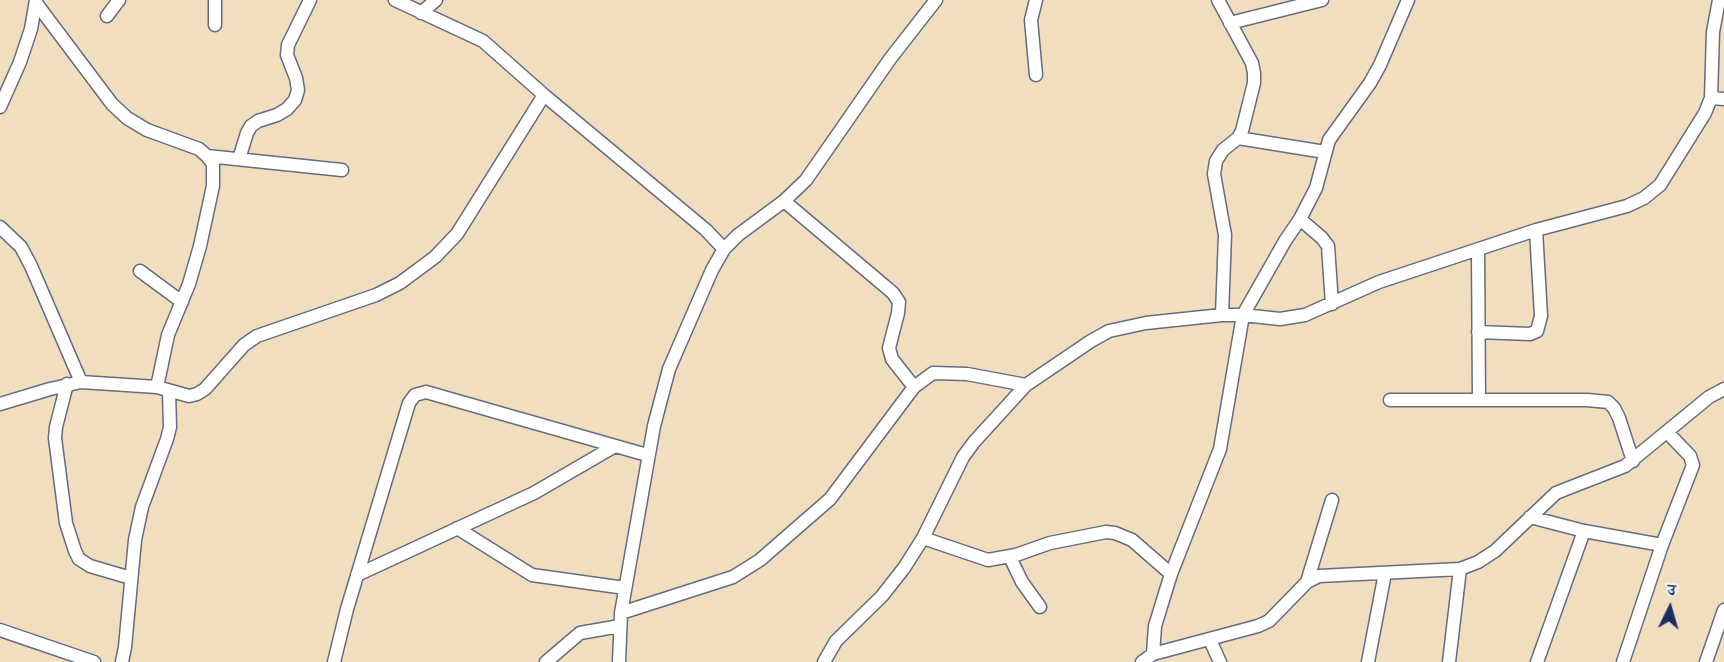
<!DOCTYPE html>
<meta charset="utf-8">
<style>
body{margin:0}
#map{position:relative;width:1724px;height:662px;overflow:hidden;background:#f1debf;font-family:Cardo,"Noto Serif Devanagari",serif}
canvas{display:block}
.north{position:absolute;left:1640px;top:578px;width:60px;height:60px;-webkit-text-stroke:4px #f6f6f2;paint-order:stroke;rotate:5deg;font-size:16px;font-weight:700;line-height:24px;text-align:center;color:#1b2f5e}
.north::after{content:'';display:block;margin:auto;width:21px;height:27px;background:#1b2f5e;clip-path:polygon(50% 0,100% 100%,50% 72%,0 100%)}
</style>
<div id="map">
<canvas width="1724" height="662"></canvas>
<div class="north">उ</div>
</div>
<script>
const context = document.querySelector('canvas').getContext('2d');
context.lineJoin = 'round';
const toPath = rows => new Path2D(rows.map(r => 'M' + r).join(''));
function stroke(path, color, width, dash) { context.strokeStyle = color; context.lineWidth = width; context.lineCap = dash ? 'butt' : 'round'; context.setLineDash(dash || []); context.stroke(path); }
const street = toPath([
 [215,0,215,25],
 [395,0,483,41,544,95,706,230,724,249],
 [1218,0,1252,63,1254,73,1254,83,1242,131,1238,138,1223,150,1216,161,1214,174,1225,235,1222,315],
 [36,3,112,104,127,118,147,130,199,149,207,156,213,164,213,186,200,246,189,284,168,335,157,387],
 [421,13,436,0],
 [107,16,119,0],
 [1230,23,1322,0],
 [1036,75,1031,20,1036,0],
 [1711,98,1724,99],
 [0,107,20,62,31,29,36,0],
 [1238,138,1325,152],
 [207,156,342,170],
 [239,159,247,133,251,126,258,121,277,115,287,109,295,100,298,90,296,78,287,55,288,45,310,0],
 [784,201,893,293,899,302,898,313,889,348,892,359,914,387],
 [1300,219,1322,238,1328,246,1332,304],
 [0,227,21,247,31,266,81,382],
 [1478,250,1479,399],
 [140,271,182,302],
 [1478,332,1530,334,1537,331,1541,316,1536,230],
 [67,384,56,427,55,438,66,523,75,551,79,559,90,566,131,578],
 [1390,400,1587,400,1608,402,1614,408,1619,418,1633,461],
 [0,404,50,389,81,382,157,387,189,396,197,394,205,389,244,345,257,336,376,295,400,283,435,257,457,234,544,95],
 [1530,517,1584,531,1662,545],
 [457,528,532,575,625,588],
 [923,538,988,560,1016,555,1050,543,1106,532,1115,533,1132,540,1171,574],
 [1010,557,1022,582,1040,607],
 [357,575,534,493,615,446],
 [1307,582,1332,500],
 [621,613,733,577,760,560,830,499,914,387,933,373,967,374,1026,385],
 [0,630,94,662],
 [1210,640,1220,662],
 [1153,654,1155,626,1171,574,1220,449,1243,315,1285,241,1300,219,1316,188,1329,140,1370,83,1380,65,1408,0],
 [122,662,125,647,135,540,142,507,167,439,170,427,169,392],
 [334,662,347,609,409,403,415,395,426,392,647,455],
 [546,662,580,633,620,626],
 [619,662,621,613,654,426,669,369,712,270,724,249,738,235,784,201,806,180,890,59,936,0],
 [824,662,836,641,882,596,904,568,923,538,963,457,974,442,1026,385,1091,341,1109,331,1146,323,1222,315,1243,315,1280,319,1305,315,1379,282,1536,230,1627,206,1644,198,1660,185,1705,113,1711,98,1713,32,1719,0],
 [1142,662,1153,654,1258,626,1269,621,1307,582,1319,576,1460,569,1478,562,1495,551,1556,493,1625,466,1709,397,1724,389],
 [1368,662,1385,573],
 [1449,662,1460,569],
 [1537,662,1584,531],
 [1623,662,1662,545,1693,465,1690,456,1667,432],
 [1706,662,1724,610]
]);
stroke(street, '#666c80', 15);
stroke(street, '#fff', 12);
</script>
